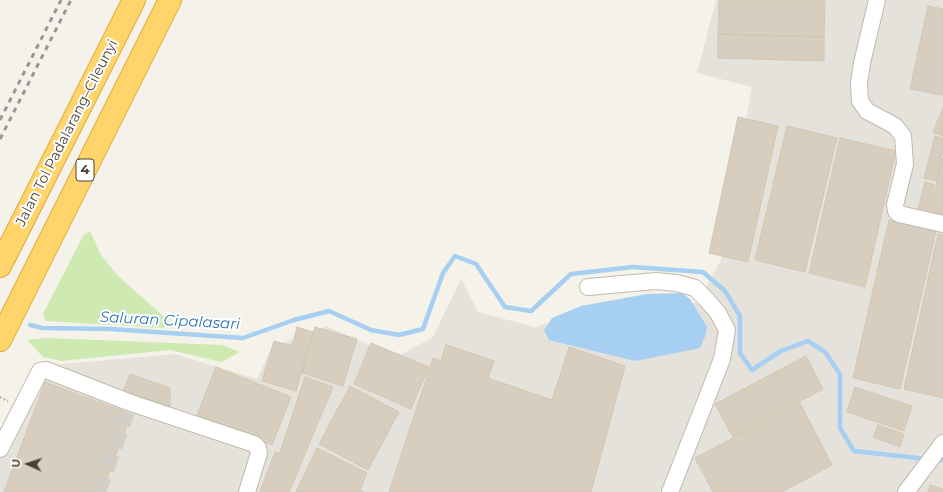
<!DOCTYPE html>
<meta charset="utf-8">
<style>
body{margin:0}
#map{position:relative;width:943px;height:492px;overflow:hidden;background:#f5f2ea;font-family:Montserrat,sans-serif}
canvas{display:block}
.north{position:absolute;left:8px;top:444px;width:40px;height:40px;-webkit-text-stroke:3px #fff;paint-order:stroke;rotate:273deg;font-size:11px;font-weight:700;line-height:16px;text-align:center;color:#494337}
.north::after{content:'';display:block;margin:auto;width:14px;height:18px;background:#494337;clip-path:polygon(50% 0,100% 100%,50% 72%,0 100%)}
</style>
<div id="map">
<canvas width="943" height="492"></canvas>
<div class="north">U</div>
</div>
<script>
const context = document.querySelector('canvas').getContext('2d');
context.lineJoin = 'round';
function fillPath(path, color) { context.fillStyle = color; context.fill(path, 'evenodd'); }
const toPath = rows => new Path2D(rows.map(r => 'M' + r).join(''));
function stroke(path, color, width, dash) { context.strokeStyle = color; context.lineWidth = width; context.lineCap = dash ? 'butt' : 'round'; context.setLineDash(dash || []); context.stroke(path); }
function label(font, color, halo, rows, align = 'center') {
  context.font = font + ' Montserrat,sans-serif'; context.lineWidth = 4; context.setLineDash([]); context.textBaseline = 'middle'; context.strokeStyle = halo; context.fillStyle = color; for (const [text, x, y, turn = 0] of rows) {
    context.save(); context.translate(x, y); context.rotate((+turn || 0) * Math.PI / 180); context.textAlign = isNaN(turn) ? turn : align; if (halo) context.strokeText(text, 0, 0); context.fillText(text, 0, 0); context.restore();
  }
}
fillPath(toPath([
 [716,0,943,0,943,492,0,492,0,456,41,366,175,354,257,379,272,347,326,326,397,357,433,337,461,279,478,312,535,327,612,305,697,303,721,260,752,87,697,73]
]), '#e5e1db');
fillPath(toPath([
 [90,231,101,255,117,275,169,321,164,328,46,321,43,314,83,236],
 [46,338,222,345,240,352,221,362,170,350,61,361,43,357,27,340]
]), '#cee9b2');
fillPath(toPath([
 [682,293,690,299,707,327,705,337,700,348,635,361,549,340,544,330,552,318,581,306,647,294]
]), '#a6cff2');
stroke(toPath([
 [30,325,43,328,110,329,243,338,294,320,329,311,371,330,399,335,423,329,443,273,455,256,476,264,505,307,531,311,571,274,633,267,703,272,725,291,740,316,740,353,752,370,781,351,808,341,825,352,840,374,840,428,854,451,927,459],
 [934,459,943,460]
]), '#a6cff2', 4.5);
const building = toPath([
 [719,0,825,0,824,37,718,34,719,0],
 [928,6,943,9,943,95,910,89,928,6],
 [718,34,824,37,824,61,718,58,718,34],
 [943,108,943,136,933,132,943,108],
 [738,117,778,126,748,262,709,253,738,117],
 [787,126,837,138,805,272,755,260,787,126],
 [935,136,943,138,943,151,936,181,924,178,935,136],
 [840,138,896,151,865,287,809,273,840,138],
 [942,159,943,159,943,219,929,215,942,159],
 [925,182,934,185,928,212,918,210,925,182],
 [889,220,936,231,900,389,853,378,889,220],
 [938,234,943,235,943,398,904,389,938,234],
 [297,327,313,332,296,391,262,381,274,341,292,346,297,327],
 [315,327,357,339,343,386,302,373,315,327],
 [371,343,429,367,411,409,354,384,371,343],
 [446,345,494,361,488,378,552,400,569,347,625,366,591,492,389,492,433,358,441,361,446,345],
 [806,356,823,389,733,437,715,404,806,356],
 [216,367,291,397,272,445,197,415,216,367],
 [130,374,170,388,170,406,123,392,130,374],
 [305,377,333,387,289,492,260,492,275,452,280,453,305,377],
 [45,382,131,414,102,492,4,492,45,382],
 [350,386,399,412,368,470,319,444,350,386],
 [855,387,912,406,904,431,847,412,855,387],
 [800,403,832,465,782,492,713,492,695,458,800,403],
 [878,425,904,434,900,447,873,437,878,425],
 [317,448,367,473,360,491,364,492,296,492,317,448],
 [930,485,943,489,943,492,928,492,930,485]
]);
fillPath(building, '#d7cebf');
stroke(building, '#d2c7b2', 1);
stroke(toPath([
 [98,492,127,412]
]), '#d3cfc6', 16, [16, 8]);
const minor = toPath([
 [877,0,862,63,859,83,860,101,867,111,895,126,903,136,905,164,895,205,896,211,899,214,943,224],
 [588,287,656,281,677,283,695,288,706,299,718,313,727,330,722,359,670,492],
 [0,449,40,371,46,370,131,403,254,444,258,448,259,453,247,492],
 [906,492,943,443]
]);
const highway = toPath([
 [0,266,134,0],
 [0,340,170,0]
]);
stroke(minor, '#c1baac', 18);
stroke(highway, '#e0a939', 24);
stroke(toPath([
 [0,397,8,401]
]), '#c3b79d', 2.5, [2, 2]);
stroke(minor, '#fff', 16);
stroke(highway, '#ffd46a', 22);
stroke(toPath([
 [0,120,61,0],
 [0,139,71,0]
]), '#989898', 3, [5, 5]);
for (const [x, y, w] of [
 [85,170,18]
]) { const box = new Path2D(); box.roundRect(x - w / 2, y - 11, w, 22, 3); context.fillStyle = '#fff'; context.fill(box); stroke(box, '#494337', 1); }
label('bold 13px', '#494337', null, [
 ["4",85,170]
]);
label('14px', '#494337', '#fff', [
 ["Jalan Tol Padalarang–Cileunyi",67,133,-63]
]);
label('italic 15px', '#2e77b7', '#fff', [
 ["Saluran Cipalasari",170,321,3]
]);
</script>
